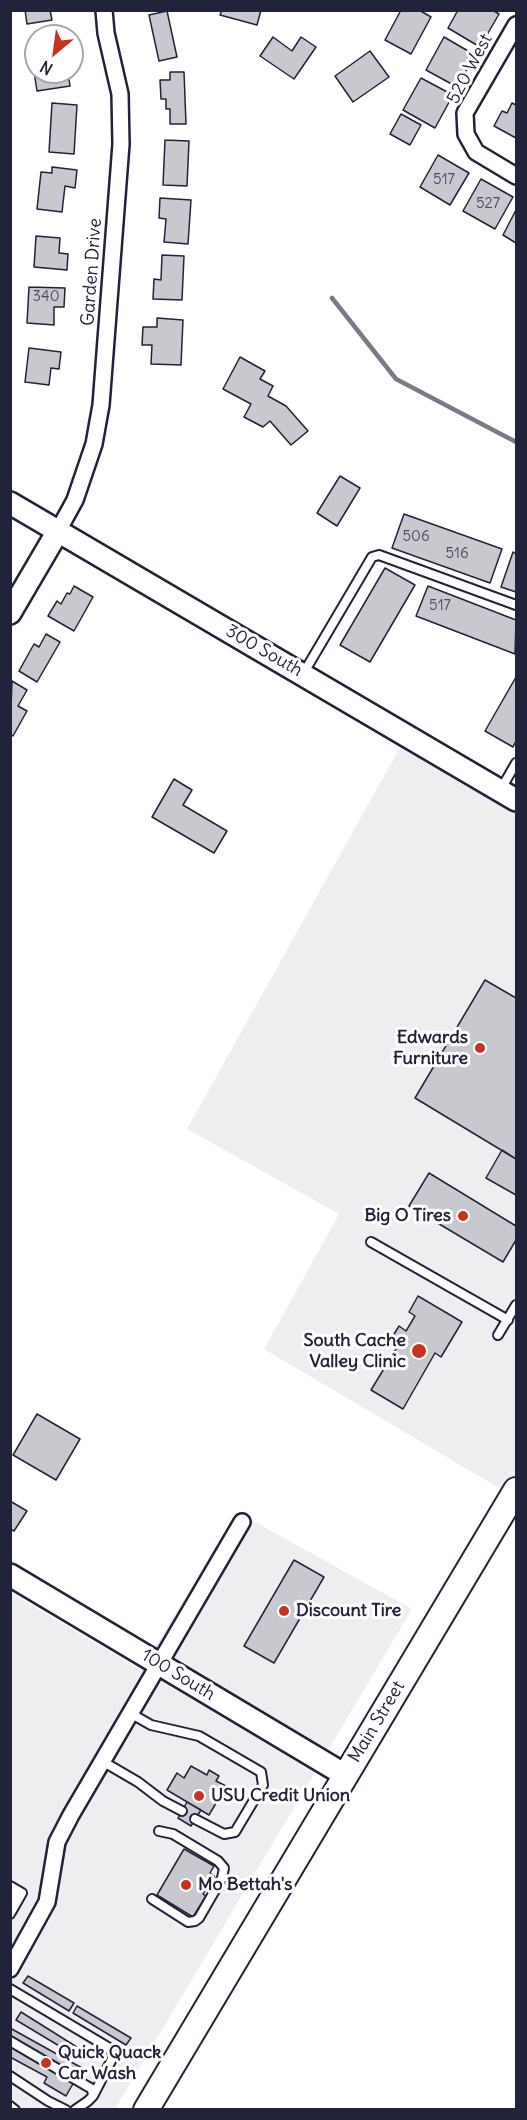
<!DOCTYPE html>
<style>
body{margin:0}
#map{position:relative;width:527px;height:2120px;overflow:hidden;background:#fff;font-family:Delius,sans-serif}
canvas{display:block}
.frame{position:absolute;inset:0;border:12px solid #22223b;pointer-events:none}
.north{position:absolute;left:24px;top:24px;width:60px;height:60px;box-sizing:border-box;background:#fff;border:2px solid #a7a7b1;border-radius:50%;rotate:209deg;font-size:16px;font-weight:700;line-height:24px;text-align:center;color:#22223b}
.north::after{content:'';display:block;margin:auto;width:21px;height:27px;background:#c8321e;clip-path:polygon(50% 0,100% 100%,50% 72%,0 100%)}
</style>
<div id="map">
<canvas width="527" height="2120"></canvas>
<div class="frame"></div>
<div class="north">N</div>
</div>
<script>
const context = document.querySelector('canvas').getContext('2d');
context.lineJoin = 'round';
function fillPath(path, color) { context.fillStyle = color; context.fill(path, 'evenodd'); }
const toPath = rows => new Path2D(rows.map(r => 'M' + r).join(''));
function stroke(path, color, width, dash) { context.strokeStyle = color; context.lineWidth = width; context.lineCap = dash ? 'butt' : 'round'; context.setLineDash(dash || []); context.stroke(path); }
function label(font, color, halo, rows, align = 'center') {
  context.font = font + ' Delius,sans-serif'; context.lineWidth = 6; context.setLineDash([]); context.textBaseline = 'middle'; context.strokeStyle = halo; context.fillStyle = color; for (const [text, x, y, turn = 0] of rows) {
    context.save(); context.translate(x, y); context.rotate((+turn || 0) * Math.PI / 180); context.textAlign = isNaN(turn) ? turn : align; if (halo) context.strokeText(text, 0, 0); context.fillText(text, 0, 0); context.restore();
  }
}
fillPath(toPath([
 [412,726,516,787,516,1498,264,1349,339,1214,187,1129],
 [237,1512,412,1609,115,2109,11,2110,11,1593,141,1670]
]), '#eeeef1');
stroke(toPath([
 [332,298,396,379,516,442]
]), '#7a7a88', 4.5);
const building = toPath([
 [25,10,50,10,52,20,27,24,25,10],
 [222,10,261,10,257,25,220,15,222,10],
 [401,10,419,10,431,17,411,54,385,40,401,10],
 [458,10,492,10,499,14,480,47,448,28,458,10],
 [167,11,177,57,159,61,149,15,167,11],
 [273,37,292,51,301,37,316,47,294,79,260,56,273,37],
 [444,37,475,55,457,87,426,70,444,37],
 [36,45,36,72,68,72,70,86,37,91,30,46,36,45],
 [370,51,389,77,353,102,335,76,370,51],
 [170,72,184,72,186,124,170,124,170,109,166,109,166,99,161,99,160,80,170,80,170,72],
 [421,78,453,95,435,128,403,110,421,78],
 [52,103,77,105,74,154,49,152,52,103],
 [512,103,516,105,516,138,494,126,502,111,507,113,512,103],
 [401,114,421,125,410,145,390,134,401,114],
 [165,140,189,141,187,186,163,185,165,140],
 [438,155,469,173,450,205,420,187,438,155],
 [52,167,77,170,75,188,65,186,62,212,37,209,41,172,52,173,52,167],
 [481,179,513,197,495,229,463,211,481,179],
 [160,198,191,200,188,244,164,242,166,219,159,218,160,198],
 [516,210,516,243,503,235,516,210],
 [36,236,60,238,59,253,68,254,67,270,34,267,36,236],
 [162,255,184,256,182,300,153,299,154,279,161,280,162,255],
 [29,287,65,288,64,307,54,307,54,325,27,323,29,287],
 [157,318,183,320,181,365,151,364,152,345,142,345,143,327,157,327,157,318],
 [29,348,61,352,59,369,51,368,49,385,25,382,29,348],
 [240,357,265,371,260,379,273,386,268,396,286,406,308,431,291,445,270,421,263,427,244,417,251,404,223,389,240,357],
 [340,476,360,488,337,526,317,513,340,476],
 [404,514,502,549,490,583,392,548,404,514],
 [513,552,516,554,516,592,501,587,513,552],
 [385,568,415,585,370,662,340,645,385,568],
 [74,586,93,597,74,631,48,616,57,601,61,604,67,593,70,594,74,586],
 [428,586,516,620,515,654,416,616,428,586],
 [46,634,60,642,37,682,19,671,34,644,39,647,46,634],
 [516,677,516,741,513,747,485,731,516,677],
 [12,681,27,690,18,706,27,711,13,736,10,734,12,681],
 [174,779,192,790,183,805,227,831,214,853,152,817,174,779],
 [485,980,516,998,516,1159,415,1098,485,980],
 [502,1150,516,1159,516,1195,486,1178,502,1150],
 [429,1173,516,1226,516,1240,503,1262,409,1206,429,1173],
 [418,1296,462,1322,441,1357,435,1353,403,1409,371,1390,396,1349,388,1344,399,1326,406,1331,415,1316,409,1312,418,1296],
 [37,1414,80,1439,56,1480,13,1455,37,1414],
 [10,1501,27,1511,14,1531,10,1529,10,1501],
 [294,1560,324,1577,274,1663,244,1646,294,1560],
 [191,1766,207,1775,209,1770,219,1776,216,1781,226,1786,209,1815,167,1790,177,1773,184,1778,191,1766],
 [187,1802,201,1810,191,1826,178,1818,187,1802],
 [184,1849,214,1866,210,1873,214,1876,203,1894,206,1896,193,1917,157,1895,184,1849],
 [28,1976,74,2003,69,2011,23,1983,28,1976],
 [77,2006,131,2038,126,2045,73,2013,77,2006],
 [21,2012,80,2049,76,2056,16,2020,21,2012],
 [10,2028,82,2068,66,2096,44,2083,47,2077,10,2057,10,2028]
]);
fillPath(building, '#c8c8cf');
stroke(building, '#22223b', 1.5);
const lane = toPath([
 [303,674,372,557,379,555,516,605],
 [501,789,516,763],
 [371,1242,508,1320],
 [498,1335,516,1305],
 [130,1713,151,1725,199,1736,261,1772,263,1785,235,1832,224,1834,195,1819],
 [102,1761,138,1782,163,1801,182,1811],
 [10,1886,22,1893,10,1914],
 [10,1893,14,1895,10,1901],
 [152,1899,188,1922,195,1921,199,1918,222,1878,224,1868,218,1861,173,1834,159,1831],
 [10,1989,111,2049,112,2059,93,2096],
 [10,2041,92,2089,93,2096,88,2101,75,2110],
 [10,2076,48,2101,66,2110],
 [10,2106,15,2110]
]);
const street = toPath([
 [516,25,465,113,466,134,476,152,516,176],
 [58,531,75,500,94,444,101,405,121,144,120,94,106,33,104,10],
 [10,1969,47,1902,57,1842,71,1815,242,1522]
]);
const secondary = toPath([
 [10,503,516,800],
 [10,613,58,531],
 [10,1575,345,1775]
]);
const primary = toPath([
 [146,2110,516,1490]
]);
stroke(lane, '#22223b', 12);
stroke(street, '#22223b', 20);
stroke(secondary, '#22223b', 26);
stroke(primary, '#22223b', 28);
stroke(lane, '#fff', 8);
stroke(street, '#fff', 15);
stroke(secondary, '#fff', 21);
stroke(primary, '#fff', 24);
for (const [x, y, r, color] of [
 [480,1048,6,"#c8321e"],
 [463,1216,6,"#c8321e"],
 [419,1351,8,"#c8321e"],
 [284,1611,6,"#c8321e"],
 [199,1796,6,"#c8321e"],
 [186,1885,6,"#c8321e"],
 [46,2063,6,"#c8321e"]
]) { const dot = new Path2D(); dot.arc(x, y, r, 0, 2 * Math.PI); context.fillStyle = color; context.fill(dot); stroke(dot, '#fff', 2); }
label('15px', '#4c4c60', null, [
 ["517",444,180],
 ["527",488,204],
 ["340",46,297],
 ["506",416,537],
 ["516",457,554],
 ["517",440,606]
]);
label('18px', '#22223b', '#fff', [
 ["520 West",470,69,-62],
 ["Garden Drive",92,272,-86],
 ["300 South",264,651,30],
 ["100 South",178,1675,31],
 ["Main Street",377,1722,-59]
]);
label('bold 18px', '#22223b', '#fff', [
 ["Edwards",468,1038,"right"],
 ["Furniture",468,1059,"right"],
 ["Big O Tires",451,1216,"right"],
 ["South Cache",406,1341,"right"],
 ["Valley Clinic",406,1362,"right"],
 ["Discount Tire",296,1611],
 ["USU Credit Union",211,1796],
 ["Mo Bettah's",198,1885],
 ["Quick Quack",58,2053],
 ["Car Wash",58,2074]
], 'left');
</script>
